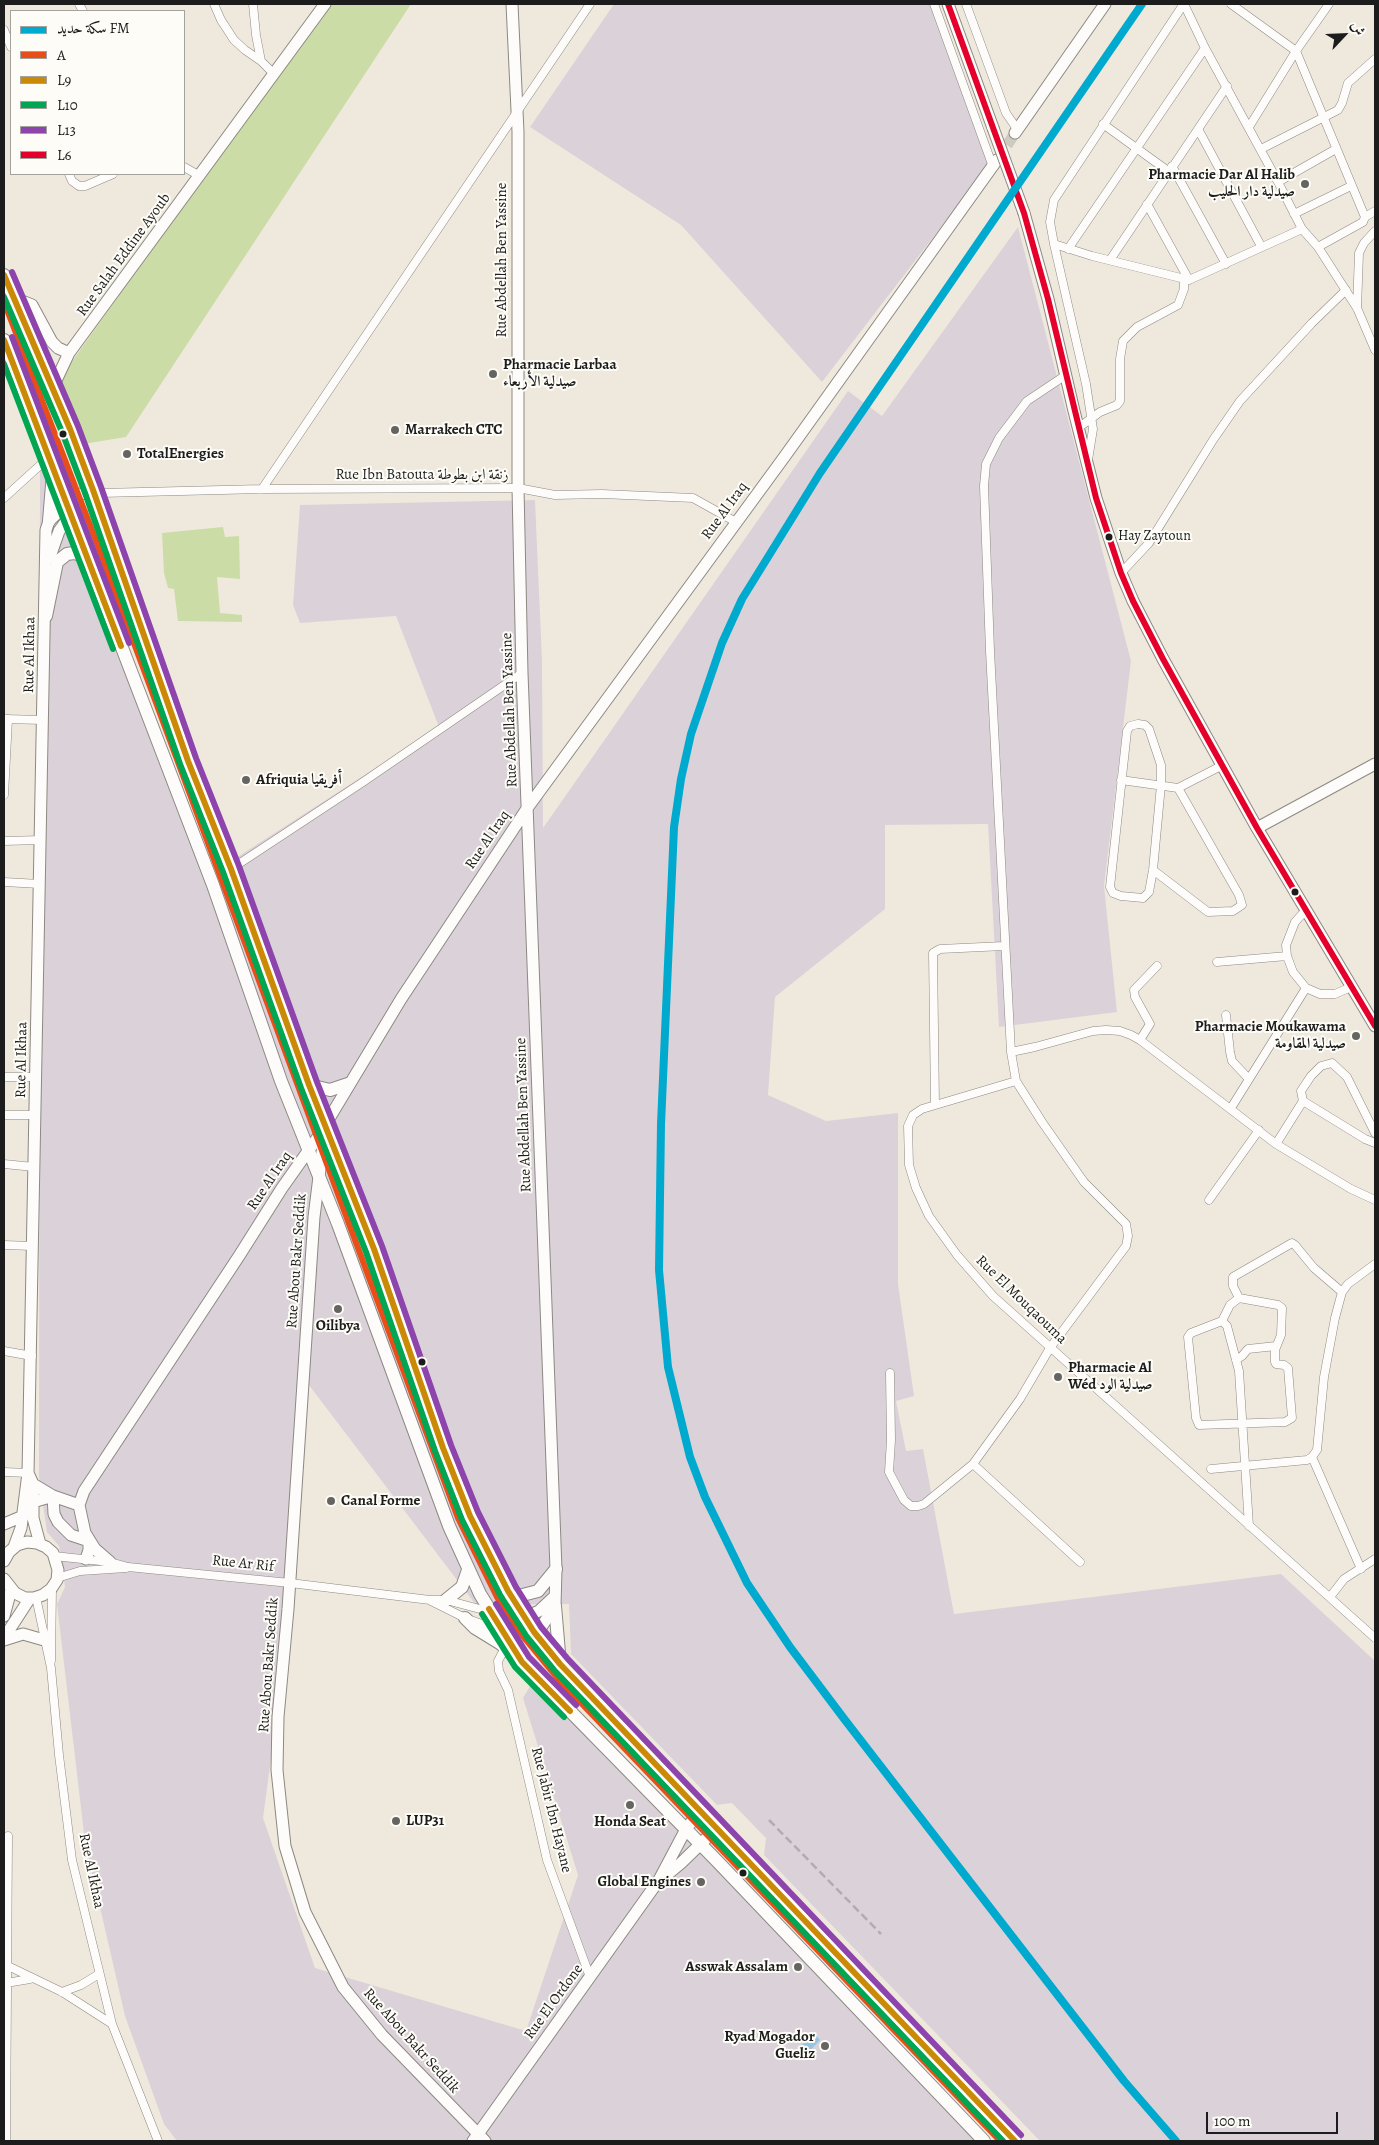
<!DOCTYPE html>
<meta charset="utf-8">
<style>
body{margin:0}
#map{position:relative;width:1379px;height:2145px;overflow:hidden;background:#efe9dd;font-family:Alegreya,Amiri,serif}
canvas{display:block}
.frame{position:absolute;inset:0;border:5px solid #1c1c1c;pointer-events:none}
.legend{position:absolute;left:10px;top:10px;width:175px;height:165px;box-sizing:border-box;background:#fdfcf7;border:1px solid #a3a29f;margin:0;padding:6px 9px;list-style:none;font-size:15px;color:#1c1c1c}
.legend li{display:flex;align-items:center;gap:10px;height:25px}
.legend b{width:25px;border:1px solid #a3a29f}
.north{position:absolute;left:1319px;top:10px;width:50px;height:50px;-webkit-text-stroke:4px #fdfcf7;paint-order:stroke;rotate:65deg;font-size:14px;font-weight:700;line-height:20px;text-align:center;color:#1c1c1c}
.north::after{content:'';display:block;margin:auto;width:18px;height:22px;background:#1c1c1c;clip-path:polygon(50% 0,100% 100%,50% 72%,0 100%)}
.scale{position:absolute;left:1206px;top:2112px;width:132px;height:22px;box-sizing:border-box;border:2px solid #1c1c1c;border-top:0;padding-left:6px;font-size:15px;line-height:18px;white-space:nowrap;color:#1c1c1c;-webkit-text-stroke:4px #fdfcf7;paint-order:stroke}
</style>
<div id="map">
<canvas width="1379" height="2145"></canvas>
<div class="frame"></div>
<ul class="legend">
<li><b style="height:6px;background:#00a9ce"></b>سكة حديد FM</li>
<li><b style="height:6px;background:#e94e19"></b>A</li>
<li><b style="height:6px;background:#cb8a06"></b>L9</li>
<li><b style="height:6px;background:#00a651"></b>L10</li>
<li><b style="height:6px;background:#8e44ad"></b>L13</li>
<li><b style="height:6px;background:#e4002b"></b>L6</li>
</ul>
<div class="north">ش</div>
<div class="scale">100 m</div>
</div>
<script>
const context = document.querySelector('canvas').getContext('2d');
context.lineJoin = 'round';
function fillPath(path, color) { context.fillStyle = color; context.fill(path, 'evenodd'); }
const toPath = rows => new Path2D(rows.map(r => 'M' + r).join(''));
function stroke(path, color, width, dash) { context.strokeStyle = color; context.lineWidth = width; context.lineCap = dash ? 'butt' : 'round'; context.setLineDash(dash || []); context.stroke(path); }
function label(font, color, halo, rows, align = 'center') {
  context.font = font + ' Alegreya,Amiri,serif'; context.lineWidth = 4; context.setLineDash([]); context.textBaseline = 'middle'; context.strokeStyle = halo; context.fillStyle = color; for (const [text, x, y, turn = 0] of rows) {
    context.save(); context.translate(x, y); context.rotate((+turn || 0) * Math.PI / 180); context.textAlign = isNaN(turn) ? turn : align; if (halo) context.strokeText(text, 0, 0); context.fillText(text, 0, 0); context.restore();
  }
}
fillPath(toPath([
 [614,4,933,4,994,158,822,382,681,225,530,127],
 [1018,227,1131,661,1104,886,1117,1012,999,1027,988,824,885,825,885,909,775,997,768,1095,826,1121,898,1113,898,1284,914,1396,896,1401,906,1451,923,1449,954,1614,1281,1574,1375,1661,1375,2141,1040,2141,764,1855,766,1838,759,1831,732,1803,717,1805,571,1654,569,1604,476,1605,299,1372,281,1685,263,1818,315,1968,526,2031,578,1875,523,1698,539,1671,986,2141,177,2141,164,2124,125,2016,85,1842,57,1604,65,1587,59,1546,47,1532,39,1477,40,453,67,530,86,570,208,876,439,727,396,616,300,623,293,605,300,505,535,500,542,661,543,828,848,391,882,416]
]), '#dbd2d9');
fillPath(toPath([
 [327,4,411,4,126,437,83,444,60,387,63,374],
 [223,527,225,537,239,536,240,579,217,577,220,613,242,615,242,622,178,621,174,589,168,588,164,573,162,533]
]), '#ccdca7');
fillPath(toPath([
 [814,2033,820,2040,802,2059,795,2052]
]), '#95c5e3');
stroke(toPath([
 [998,159,1015,133]
]), '#cfcac0', 11, [11, 5.5]);
const street = toPath([
 [79,4,83,11],
 [214,4,221,20,234,40,245,50,261,61],
 [253,4,256,35,261,61,273,73],
 [934,4,993,167],
 [966,4,1006,113,1017,129],
 [1184,4,1205,48,1278,182,1302,229,1318,247,1357,308,1375,350],
 [1231,4,1296,51,1365,217,1363,222,1318,247],
 [1183,5,1054,200,1050,222,1054,244,1092,256,1189,280,1302,229],
 [4,30,11,47],
 [1103,124,1168,171],
 [1249,127,1296,51,1329,4],
 [1198,129,1261,246],
 [1261,149,1338,110,1342,103,1348,83,1375,59],
 [1172,166,1226,264],
 [184,167,200,176],
 [69,174,72,181,79,186,85,186,113,174],
 [1278,182,1336,149],
 [1147,204,1189,280],
 [1294,214,1351,186],
 [1365,217,1375,211],
 [1054,244,1086,384,1093,429,1088,460],
 [1068,249,1205,48],
 [1110,260,1227,86],
 [1357,308,1359,253,1364,243,1375,231],
 [1066,375,1027,401,999,438,986,464,984,486,990,651,1011,1052,1016,1081,1042,1122,1084,1182,1126,1224,1128,1236,1126,1246,1050,1348,1020,1399,973,1464,1080,1562],
 [1078,428,1100,412,1117,405,1120,401,1120,359,1123,341,1137,327,1178,305,1184,289,1184,280],
 [262,489,590,4],
 [93,490,101,493,262,489,518,488,555,495,602,494,693,498,736,522],
 [4,498,48,458],
 [1121,573,1149,543,1213,440,1240,401,1312,323,1346,290],
 [4,719,43,720],
 [1138,724,1145,725,1149,729,1161,765,1161,785,1153,870,1149,892,1143,898,1121,896,1113,893,1110,887,1127,731,1130,726,1138,724],
 [1121,780,1178,788,1223,765],
 [4,795,8,719],
 [4,841,41,840],
 [231,869,363,782,522,673],
 [1153,870,1208,912,1233,911,1242,905,1239,895,1178,788],
 [4,882,40,884],
 [1305,911,1295,922,1286,945,1287,956,1293,972,1306,988,1320,994,1335,994,1351,987],
 [1217,962,1287,956],
 [1226,1015,1230,1052,1232,1061,1249,1079],
 [1140,1040,1150,1024,1135,997,1134,990,1157,966],
 [1011,1052,1035,1047,1093,1031,1106,1030,1120,1031,1131,1035,1140,1040,1276,1144,1351,1189,1375,1200],
 [4,1077,36,1077],
 [1016,1081,922,1109,913,1115,908,1126,909,1165,916,1188,929,1216,957,1255,993,1296,1375,1638],
 [935,1105,933,953,940,949,1004,946],
 [1231,1108,1306,988],
 [4,1115,36,1115],
 [1375,1133,1347,1077,1332,1063,1321,1066,1311,1076,1301,1091,1303,1101,1365,1139,1375,1143],
 [1276,1144,1303,1101],
 [4,1164,34,1167],
 [1209,1200,1259,1130],
 [4,1245,32,1246],
 [1239,1298,1230,1305,1222,1321,1191,1333,1188,1337,1196,1418,1199,1425,1285,1422,1292,1418,1288,1368,1284,1365,1276,1364,1275,1362,1275,1350,1281,1335,1282,1308,1278,1305,1239,1298,1233,1286,1233,1277,1292,1243,1295,1245,1314,1268,1342,1292],
 [1222,1321,1227,1326,1239,1371,1249,1526],
 [4,1351,32,1356],
 [1236,1360,1242,1356,1248,1349,1276,1346],
 [890,1373,891,1440,889,1472,904,1500,911,1506,918,1506,924,1504,973,1464],
 [1312,1457,1361,1569],
 [1211,1469,1307,1460,1312,1457,1317,1450,1324,1377,1335,1318,1342,1292,1348,1284,1375,1264],
 [4,1472,28,1473],
 [54,1556,110,1562,128,1567,290,1583,430,1600,446,1600,491,1612],
 [57,1578,80,1571,126,1568],
 [36,1597,51,1668,59,1755,72,1860,112,2024,158,2141],
 [1330,1597,1344,1579,1375,1559],
 [431,1601,465,1618,501,1631],
 [505,1648,498,1661,499,1671,508,1690,547,1860,590,1977],
 [51,1661,52,1588],
 [6,1965,62,1992,112,2024],
 [6,1983,30,1979],
 [62,1992,81,1985,99,1974],
 [6,2141,8,1836]
]);
const secondary = toPath([
 [948,4,993,128],
 [1015,133,1105,4],
 [1024,213,1048,299,1074,411,1096,498,1121,573,1133,601,1163,659,1257,828,1375,1026],
 [4,302,14,298,32,305,52,342,58,348,69,353],
 [52,389,69,353,325,4],
 [50,557,59,531,67,520,82,507,96,500],
 [1257,828,1375,764],
 [325,1128,314,1217,288,1609,278,1717,277,1770,285,1846,305,1912,343,1987,382,2035,485,2141],
 [28,1473,33,1484,33,1518,40,1544],
 [33,1484,53,1496,79,1505],
 [33,1502,53,1496,54,1514,58,1522,71,1535,89,1541,89,1550,86,1559],
 [4,1524,23,1516],
 [14,1547,21,1528,28,1473,46,530,49,521,67,504,78,495,93,490],
 [4,1561,9,1552,17,1545,27,1542,37,1543,46,1547,53,1553,58,1570,57,1580,51,1589,43,1595,34,1598,25,1598,15,1593,4,1579],
 [110,1562,95,1549,85,1533,79,1505,84,1491,239,1256,282,1188,318,1137,401,999,528,807,785,456,997,160],
 [491,1612,523,1618,539,1611,555,1596],
 [4,1616,11,1590],
 [504,1632,514,1635,522,1635,534,1632,542,1626,555,1606,556,1569,522,673,518,488,518,132,512,4],
 [4,1638,30,1598],
 [4,1640,23,1634,44,1640],
 [663,1878,681,1863,716,1829],
 [473,2141,659,1880,686,1829,699,1812]
]);
const primary = toPath([
 [4,275,70,429,93,490,188,761,231,869,309,1085,374,1249,443,1448,470,1516,508,1591,534,1632,560,1664,1015,2141],
 [4,340,213,885,281,1081,338,1224,449,1526,480,1594,522,1662,717,1861,984,2141],
 [49,521,53,473],
 [46,616,57,562,67,554,74,553,88,557],
 [309,1085,330,1090,348,1084],
 [511,1598,538,1591,556,1569],
 [446,1600,462,1587,468,1570],
 [555,1606,560,1664],
 [465,1618,475,1628,501,1644,512,1654]
]);
stroke(street, '#8c8983', 9);
stroke(secondary, '#8c8983', 13);
stroke(primary, '#8c8983', 14);
stroke(street, '#fdfcfa', 8);
stroke(secondary, '#fdfcfa', 11);
stroke(primary, '#fdfcfa', 12);
stroke(toPath([
 [769,1820,881,1934]
]), '#afaead', 2.5, [8, 4]);
const secondaryBridge = toPath([
 [993,128,1024,213]
]);
stroke(secondaryBridge, '#8c8983', 13, []);
stroke(secondaryBridge, '#fdfcfa', 11);
stroke(toPath([
 [4,302,95,538,458,1518,497,1597,522,1635,560,1681,1000,2141]
]), '#e94e19', 6);
stroke(toPath([
 [4,275,70,429,93,490,188,761,231,869,309,1085,374,1249,443,1448,470,1516,508,1591,534,1632,560,1664,1015,2141],
 [4,340,121,646],
 [489,1609,522,1662,570,1711]
]), '#cb8a06', 6);
stroke(toPath([
 [4,297,62,432,85,493,180,764,223,872,301,1088,366,1252,435,1451,462,1520,500,1595,527,1637,554,1670,1003,2141],
 [4,364,113,649],
 [482,1614,515,1667,564,1717]
]), '#00a651', 6);
stroke(toPath([
 [12,272,78,426,101,487,196,758,239,866,317,1082,382,1246,451,1445,478,1512,516,1587,541,1627,567,1658,1021,2135],
 [12,337,129,643],
 [496,1604,529,1657,576,1705]
]), '#8e44ad', 6);
stroke(toPath([
 [948,4,1024,213,1048,299,1096,498,1121,573,1133,601,1163,659,1257,828,1375,1026]
]), '#e4002b', 6);
stroke(toPath([
 [1142,4,820,473,742,599,722,643,691,734,681,779,674,827,661,1124,659,1270,668,1367,690,1457,705,1497,747,1583,790,1647,845,1720,1124,2081,1176,2141]
]), '#00a9ce', 8);
for (const [x, y, r, color] of [
 [1305,184,5,"#666460"],
 [493,374,5,"#666460"],
 [395,430,5,"#666460"],
 [63,434,4.5,"#1c1c1c"],
 [127,454,5,"#666460"],
 [1109,537,4.5,"#1c1c1c"],
 [246,780,5,"#666460"],
 [1295,892,4.5,"#1c1c1c"],
 [1356,1036,5,"#666460"],
 [338,1309,5,"#666460"],
 [422,1362,4.5,"#1c1c1c"],
 [1058,1377,5,"#666460"],
 [331,1501,5,"#666460"],
 [630,1805,5,"#666460"],
 [396,1821,5,"#666460"],
 [743,1873,4.5,"#1c1c1c"],
 [701,1882,5,"#666460"],
 [798,1967,5,"#666460"],
 [825,2046,5,"#666460"]
]) { const dot = new Path2D(); dot.arc(x, y, r, 0, 2 * Math.PI); context.fillStyle = color; context.fill(dot); stroke(dot, '#fdfcf7', 2); }
label('14px', '#1c1c1c', '#fdfcf7', [
 ["Hay Zaytoun",1118,537]
], 'left');
label('bold 15px', '#1c1c1c', '#fdfcf7', [
 ["Pharmacie Dar Al Halib",1295,175,"right"],
 ["صيدلية دار الحليب",1295,192,"right"],
 ["Pharmacie Larbaa",503,365],
 ["صيدلية الأربعاء",503,382],
 ["Marrakech CTC",405,430],
 ["TotalEnergies",137,454],
 ["Afriquia أفريقيا",256,780],
 ["Pharmacie Moukawama",1346,1027,"right"],
 ["صيدلية المقاومة",1346,1044,"right"],
 ["Oilibya",338,1326,"center"],
 ["Pharmacie Al",1068,1368],
 ["Wéd صيدلية الود",1068,1385],
 ["Canal Forme",341,1501],
 ["LUP31",406,1821],
 ["Honda Seat",630,1822,"center"],
 ["Global Engines",691,1882,"right"],
 ["Asswak Assalam",788,1967,"right"],
 ["Ryad Mogador",815,2037,"right"],
 ["Gueliz",815,2054,"right"]
], 'left');
label('15px', '#1c1c1c', '#fdfcf7', [
 ["Rue Salah Eddine Ayoub",124,255,-54],
 ["Rue Abdellah Ben Yassine",502,260,-90],
 ["Rue Ibn Batouta زنقة ابن بطوطة",422,475],
 ["Rue Al Iraq",725,511,-54],
 ["Rue Al Ikhaa",30,655,-89],
 ["Rue Abdellah Ben Yassine",510,710,-92],
 ["Rue Al Iraq",488,840,-56],
 ["Rue Al Ikhaa",22,1060,-89],
 ["Rue Abdellah Ben Yassine",524,1115,-92],
 ["Rue Al Iraq",270,1181,-56],
 ["Rue Abou Bakr Seddik",297,1261,-86],
 ["Rue El Mouqaouma",1021,1300,44],
 ["Rue Ar Rif",243,1564,6],
 ["Rue Abou Bakr Seddik",269,1665,-86],
 ["Rue Jabir Ibn Hayane",551,1810,76],
 ["Rue Al Ikhaa",91,1871,78],
 ["Rue El Ordone",554,2002,-54],
 ["Rue Abou Bakr Seddik",411,2041,48]
]);
</script>
